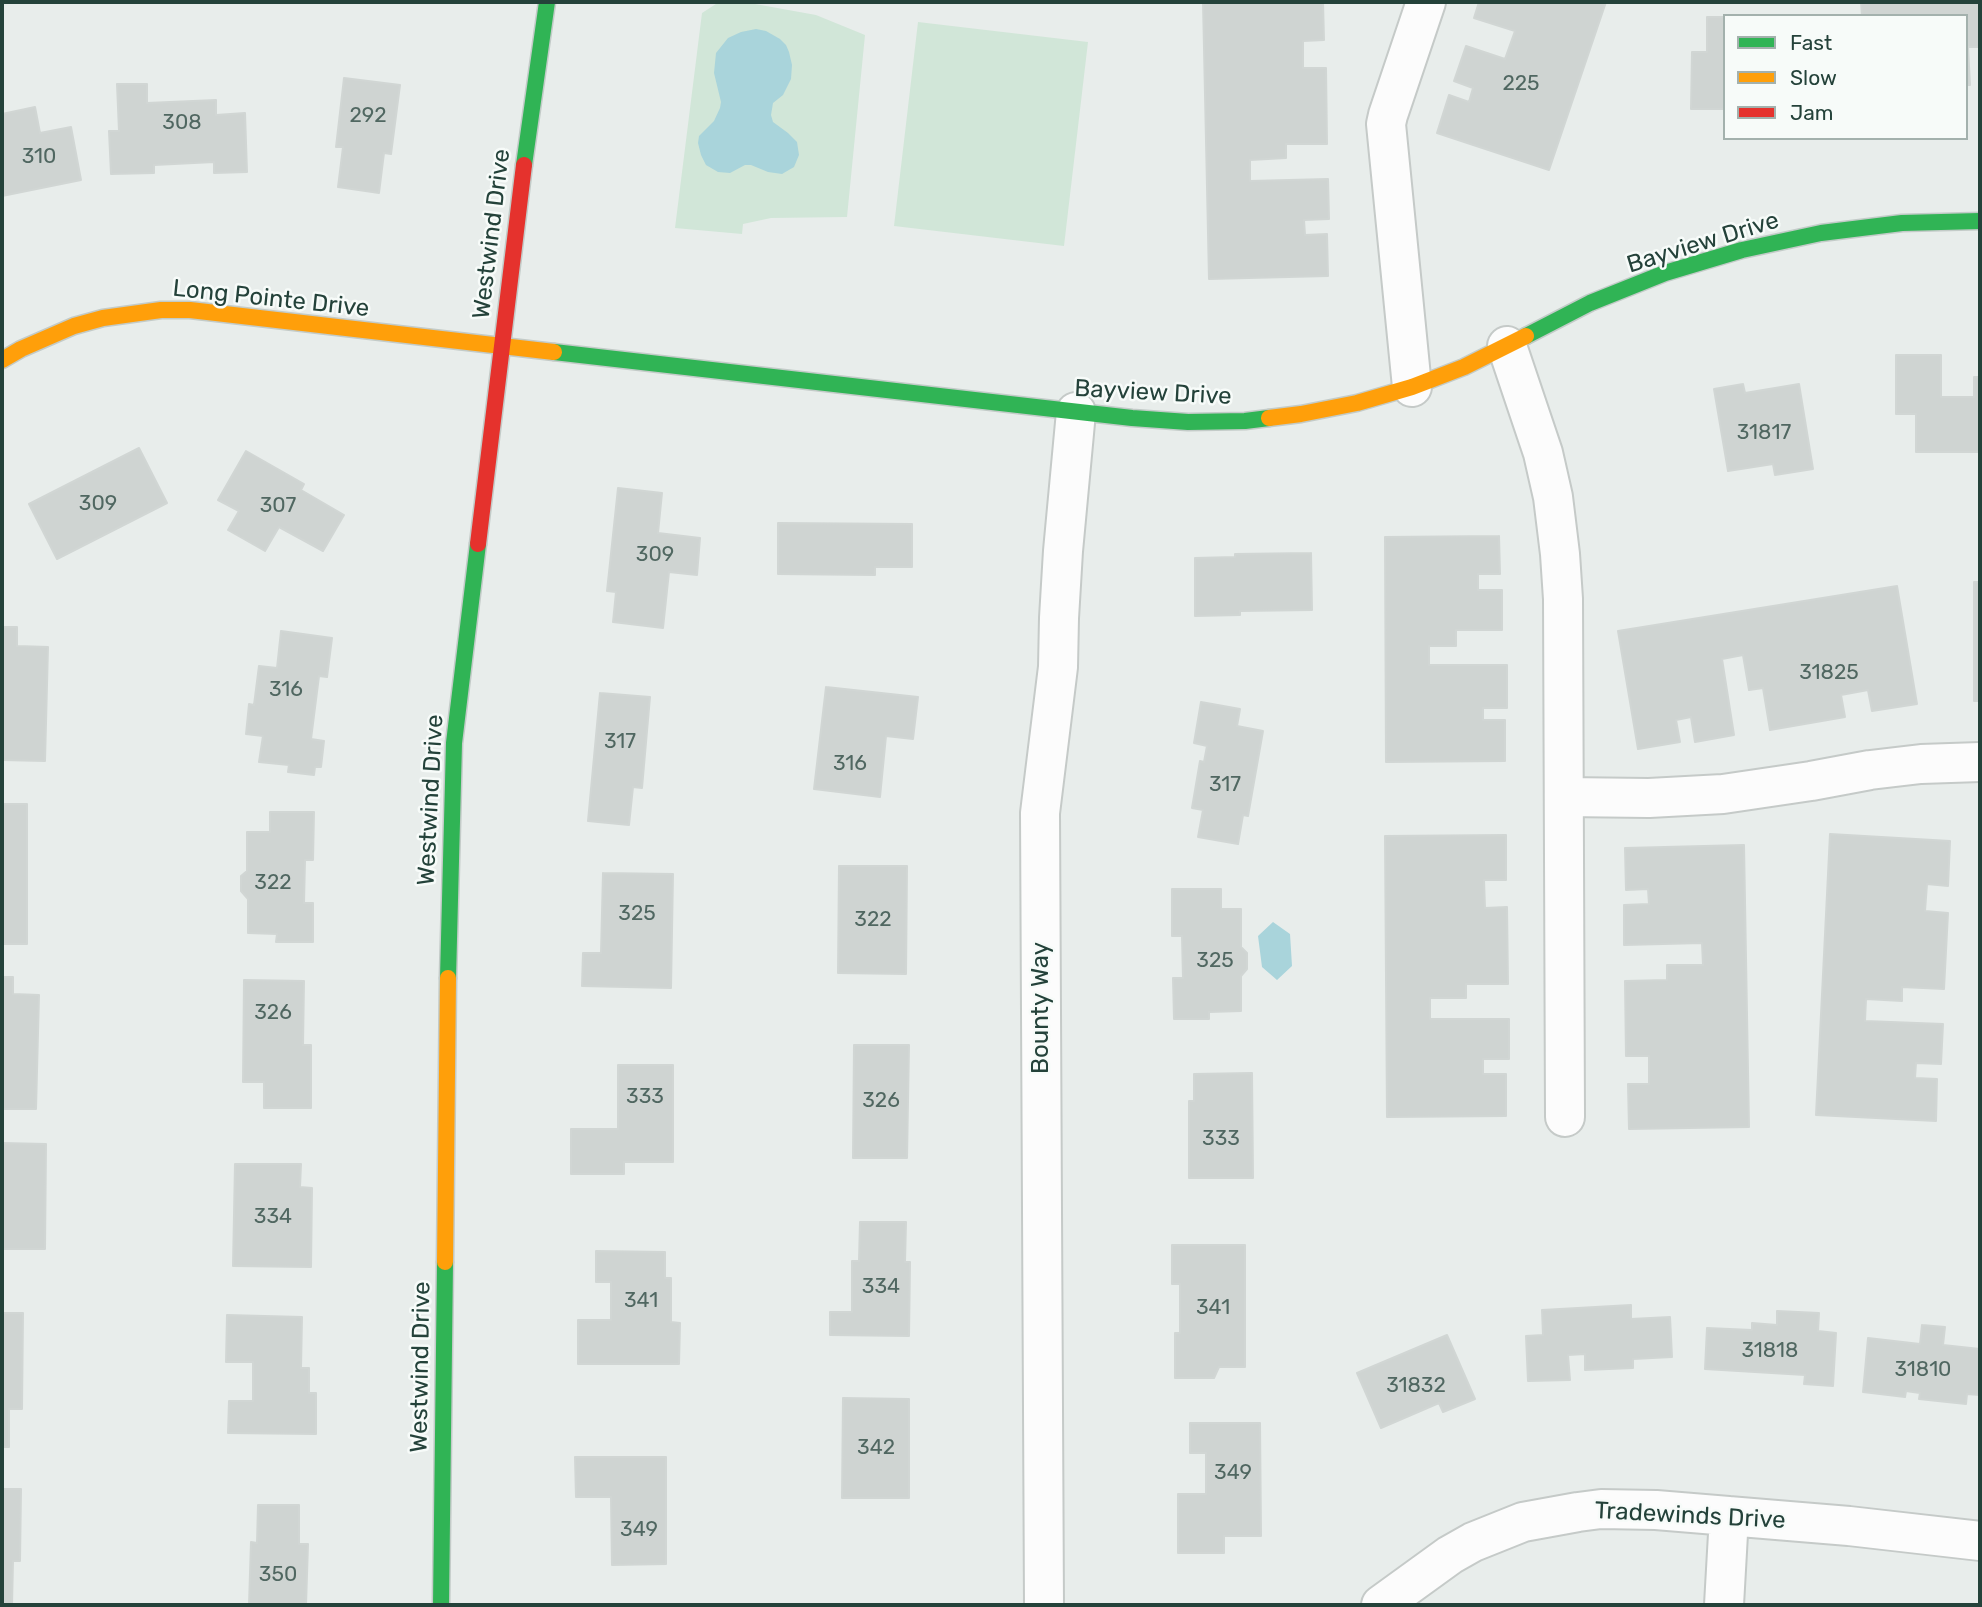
<!DOCTYPE html>
<style>
body{margin:0}
#map{position:relative;width:1982px;height:1607px;overflow:hidden;background:#e8edeb;font-family:Rubik,sans-serif}
canvas{display:block}
.frame{position:absolute;inset:0;border:4px solid #24423a;pointer-events:none}
.legend{position:absolute;left:1723px;top:14px;width:245px;height:126px;box-sizing:border-box;background:#f7fbf9;border:2px solid #a3b1ad;margin:0;padding:9px 12px;list-style:none;font-size:21px;color:#24423a}
.legend li{display:flex;align-items:center;gap:14px;height:35px}
.legend b{width:35px;border:2px solid #a3b1ad}
</style>
<div id="map">
<canvas width="1982" height="1607"></canvas>
<div class="frame"></div>
<ul class="legend">
<li><b style="height:9px;background:#30b455"></b>Fast</li>
<li><b style="height:9px;background:#ff9f0a"></b>Slow</li>
<li><b style="height:9px;background:#e5322d"></b>Jam</li>
</ul>
</div>
<script>
const context = document.querySelector('canvas').getContext('2d');
context.lineJoin = 'round';
function fillPath(path, color) { context.fillStyle = color; context.fill(path, 'evenodd'); }
const toPath = rows => new Path2D(rows.map(r => 'M' + r).join(''));
function stroke(path, color, width, dash) { context.strokeStyle = color; context.lineWidth = width; context.lineCap = dash ? 'butt' : 'round'; context.setLineDash(dash || []); context.stroke(path); }
function label(font, color, halo, rows, align = 'center') {
  context.font = font + ' Rubik,sans-serif'; context.lineWidth = 5; context.setLineDash([]); context.textBaseline = 'middle'; context.strokeStyle = halo; context.fillStyle = color; for (const [text, x, y, turn = 0] of rows) {
    context.save(); context.translate(x, y); context.rotate((+turn || 0) * Math.PI / 180); context.textAlign = isNaN(turn) ? turn : align; if (halo) context.strokeText(text, 0, 0); context.fillText(text, 0, 0); context.restore();
  }
}
fillPath(toPath([
 [719,2,744,2,816,15,865,35,847,217,771,218,743,224,742,234,675,228,702,13],
 [918,22,1088,42,1064,246,894,226]
]), '#d1e6d8');
fillPath(toPath([
 [756,29,766,31,780,39,786,45,789,52,792,65,791,79,783,95,773,103,771,115,773,122,788,133,797,142,799,155,794,167,782,174,768,172,751,165,745,165,730,173,718,172,706,165,701,155,698,143,699,136,714,121,720,108,721,102,714,73,716,53,728,38,741,32],
 [1273,922,1290,934,1292,966,1277,980,1262,967,1258,936]
]), '#a9d4db');
const building = toPath([
 [1203,2,1323,2,1324,40,1303,41,1303,68,1326,68,1327,144,1286,144,1286,158,1250,160,1250,181,1328,179,1329,219,1304,220,1305,235,1327,234,1328,276,1209,279,1203,2],
 [1479,2,1606,2,1549,170,1437,133,1449,95,1469,102,1473,88,1454,81,1466,46,1505,59,1515,31,1474,18,1479,2],
 [1861,2,1980,2,1980,47,1968,47,1970,85,1966,85,1966,16,1862,16,1861,2],
 [1707,17,1725,17,1725,109,1691,109,1692,52,1707,52,1707,17],
 [344,78,400,85,391,154,384,153,379,193,338,187,343,147,336,147,344,78],
 [117,84,147,84,147,103,216,100,216,115,245,113,247,172,214,173,214,162,154,165,154,173,111,174,109,131,119,131,117,84],
 [35,107,40,133,71,127,81,180,2,196,2,114,35,107],
 [1896,355,1941,355,1941,397,1974,397,1974,377,1980,377,1980,452,1916,452,1916,414,1896,414,1896,355],
 [1743,384,1745,393,1799,384,1813,469,1775,475,1773,464,1728,471,1714,389,1743,384],
 [139,448,167,503,57,559,29,504,139,448],
 [246,451,304,484,301,490,344,515,323,551,279,527,265,551,228,530,239,511,218,500,246,451],
 [618,488,662,493,658,533,700,538,697,575,669,572,663,628,613,622,616,592,607,591,618,488],
 [778,523,912,524,912,567,875,567,875,575,778,574,778,523],
 [1499,536,1500,574,1478,574,1478,590,1502,590,1502,630,1456,630,1456,646,1429,646,1429,665,1507,665,1507,708,1483,708,1483,720,1505,720,1505,761,1386,762,1385,537,1499,536],
 [1311,553,1312,610,1240,611,1240,615,1195,616,1195,558,1235,557,1235,554,1311,553],
 [1974,582,1980,582,1980,701,1974,701,1974,582],
 [1897,586,1917,704,1872,711,1868,690,1841,695,1845,717,1770,730,1763,688,1749,690,1743,655,1722,659,1734,735,1695,742,1691,717,1676,720,1680,742,1638,749,1618,631,1897,586],
 [2,627,17,627,17,646,48,647,45,761,2,760,2,627],
 [281,631,332,638,327,677,319,676,311,739,324,741,321,767,315,767,314,775,288,772,289,765,259,762,263,736,246,734,249,704,254,705,259,666,277,668,281,631],
 [826,687,918,697,913,739,886,736,880,797,814,789,826,687],
 [600,693,650,697,642,788,633,787,629,825,588,821,600,693],
 [1201,702,1240,709,1237,726,1263,731,1248,816,1243,815,1238,844,1198,837,1203,810,1192,808,1200,761,1204,762,1207,746,1194,743,1201,702],
 [2,804,27,804,27,944,2,944,2,804],
 [270,812,314,812,313,860,305,860,304,903,313,903,313,942,276,942,277,934,248,933,248,899,241,891,241,876,247,871,247,832,270,832,270,812],
 [1830,834,1950,841,1948,886,1927,884,1925,911,1948,913,1944,989,1902,987,1902,1001,1866,999,1865,1021,1943,1024,1941,1064,1916,1063,1915,1078,1937,1079,1936,1121,1816,1115,1830,834],
 [1506,835,1506,880,1484,880,1485,908,1507,907,1508,984,1466,984,1466,998,1430,998,1430,1019,1509,1019,1509,1059,1483,1059,1483,1074,1506,1074,1506,1116,1387,1117,1385,836,1506,835],
 [1744,845,1749,1127,1629,1129,1628,1084,1649,1084,1649,1056,1626,1056,1625,981,1667,980,1667,965,1703,965,1702,943,1624,945,1624,905,1649,904,1648,889,1626,890,1625,848,1744,845],
 [839,866,907,866,906,974,838,973,839,866],
 [603,873,673,874,671,988,582,986,583,953,601,953,603,873],
 [1172,889,1221,889,1221,909,1241,909,1241,947,1247,953,1247,969,1241,976,1241,1011,1209,1012,1209,1019,1174,1019,1173,978,1183,978,1182,936,1172,936,1172,889],
 [2,977,13,977,13,994,39,995,36,1109,2,1109,2,977],
 [244,980,304,981,303,1045,311,1045,311,1108,264,1108,264,1082,243,1082,244,980],
 [854,1045,909,1045,907,1158,853,1158,854,1045],
 [618,1065,673,1065,673,1162,624,1162,624,1174,571,1174,571,1129,618,1129,618,1065],
 [1252,1073,1253,1178,1189,1178,1189,1101,1194,1101,1194,1074,1252,1073],
 [2,1143,46,1144,45,1249,2,1249,2,1143],
 [235,1164,301,1164,300,1187,312,1188,311,1267,233,1266,235,1164],
 [860,1222,906,1222,905,1262,910,1262,909,1336,830,1335,830,1312,852,1312,852,1261,859,1261,860,1222],
 [1172,1245,1245,1245,1245,1367,1219,1367,1214,1378,1175,1378,1175,1333,1180,1333,1180,1284,1172,1284,1172,1245],
 [596,1251,665,1252,665,1278,671,1278,671,1322,680,1323,679,1364,578,1364,578,1320,611,1320,611,1282,596,1282,596,1251],
 [1631,1305,1631,1319,1670,1317,1672,1357,1633,1359,1633,1368,1585,1370,1585,1354,1568,1355,1570,1380,1528,1381,1526,1336,1543,1335,1542,1310,1631,1305],
 [1777,1311,1819,1313,1818,1331,1836,1333,1833,1386,1804,1384,1805,1375,1705,1369,1707,1328,1752,1330,1752,1323,1777,1325,1777,1311],
 [2,1313,23,1313,22,1409,9,1409,9,1447,2,1447,2,1313],
 [227,1315,302,1317,301,1368,309,1368,309,1393,316,1393,316,1434,228,1433,229,1401,253,1401,253,1362,226,1362,227,1315],
 [1922,1325,1945,1327,1943,1345,1980,1349,1980,1395,1967,1394,1966,1404,1919,1399,1920,1393,1906,1391,1905,1397,1863,1392,1868,1338,1920,1344,1922,1325],
 [1447,1335,1475,1399,1443,1412,1439,1403,1381,1428,1357,1373,1447,1335],
 [843,1398,909,1399,909,1498,842,1498,843,1398],
 [1190,1423,1260,1423,1261,1536,1224,1536,1224,1553,1178,1553,1178,1494,1206,1494,1206,1453,1190,1453,1190,1423],
 [575,1457,666,1457,666,1564,612,1565,611,1497,576,1497,575,1457],
 [2,1489,21,1489,20,1561,13,1561,12,1605,2,1605,2,1489],
 [258,1505,299,1505,299,1544,308,1544,306,1605,249,1605,251,1542,257,1543,258,1505]
]);
fillPath(building, '#cfd4d2');
stroke(building, '#d1d6d4', 2);
const street = toPath([
 [1507,346,1543,453,1553,497,1560,554,1563,599,1565,1117],
 [1412,387,1386,124,1388,115,1426,2],
 [1564,797,1649,798,1723,794,1811,781,1870,770,1921,764,1980,762],
 [1044,1605,1040,813,1058,667,1059,618,1063,551,1076,412],
 [1381,1605,1450,1555,1473,1542,1523,1522,1578,1512,1601,1509,1656,1510,1849,1526,1980,1541],
 [1724,1605,1729,1516]
]);
const fast = toPath([
 [524,165,547,2],
 [1526,336,1590,303,1665,273,1742,250,1821,233,1902,223,1980,221],
 [554,352,1132,418,1188,422,1245,421,1269,418],
 [448,978,454,743,478,544],
 [441,1605,445,1262]
]);
const slow = toPath([
 [2,360,21,349,74,326,103,318,161,310,190,310,554,352],
 [1269,418,1301,414,1357,403,1412,387,1464,367,1526,336],
 [445,1262,448,978]
]);
const jam = toPath([
 [478,544,524,165]
]);
stroke(street, '#c5cac8', 42);
stroke(fast, '#c3cbc8', 19);
stroke(slow, '#c3cbc8', 19);
stroke(jam, '#c3cbc8', 19);
stroke(street, '#fcfcfc', 38);
stroke(fast, '#30b455', 16);
stroke(slow, '#ff9f0a', 16);
stroke(jam, '#e5322d', 16);
label('21px', '#506761', null, [
 ["225",1521,84],
 ["292",368,116],
 ["308",182,123],
 ["310",39,157],
 ["31817",1764,433],
 ["309",98,504],
 ["307",278,506],
 ["309",655,555],
 ["31825",1829,673],
 ["316",286,690],
 ["317",620,742],
 ["316",850,764],
 ["317",1225,785],
 ["322",273,883],
 ["325",637,914],
 ["322",873,920],
 ["325",1215,961],
 ["326",273,1013],
 ["333",645,1097],
 ["326",881,1101],
 ["333",1221,1139],
 ["334",273,1217],
 ["334",881,1287],
 ["341",641,1301],
 ["341",1213,1308],
 ["31818",1770,1351],
 ["31810",1923,1370],
 ["31832",1416,1386],
 ["342",876,1448],
 ["349",1233,1473],
 ["349",639,1530],
 ["350",278,1575]
]);
label('24px', '#24423a', '#f7fbf9', [
 ["Westwind Drive",492,234,-83],
 ["Bayview Drive",1703,243,-17],
 ["Long Pointe Drive",271,299,6],
 ["Bayview Drive",1153,393,3],
 ["Westwind Drive",431,800,-87],
 ["Bounty Way",1041,1008,-90],
 ["Westwind Drive",421,1367,-89],
 ["Tradewinds Drive",1690,1516,3]
]);
</script>
